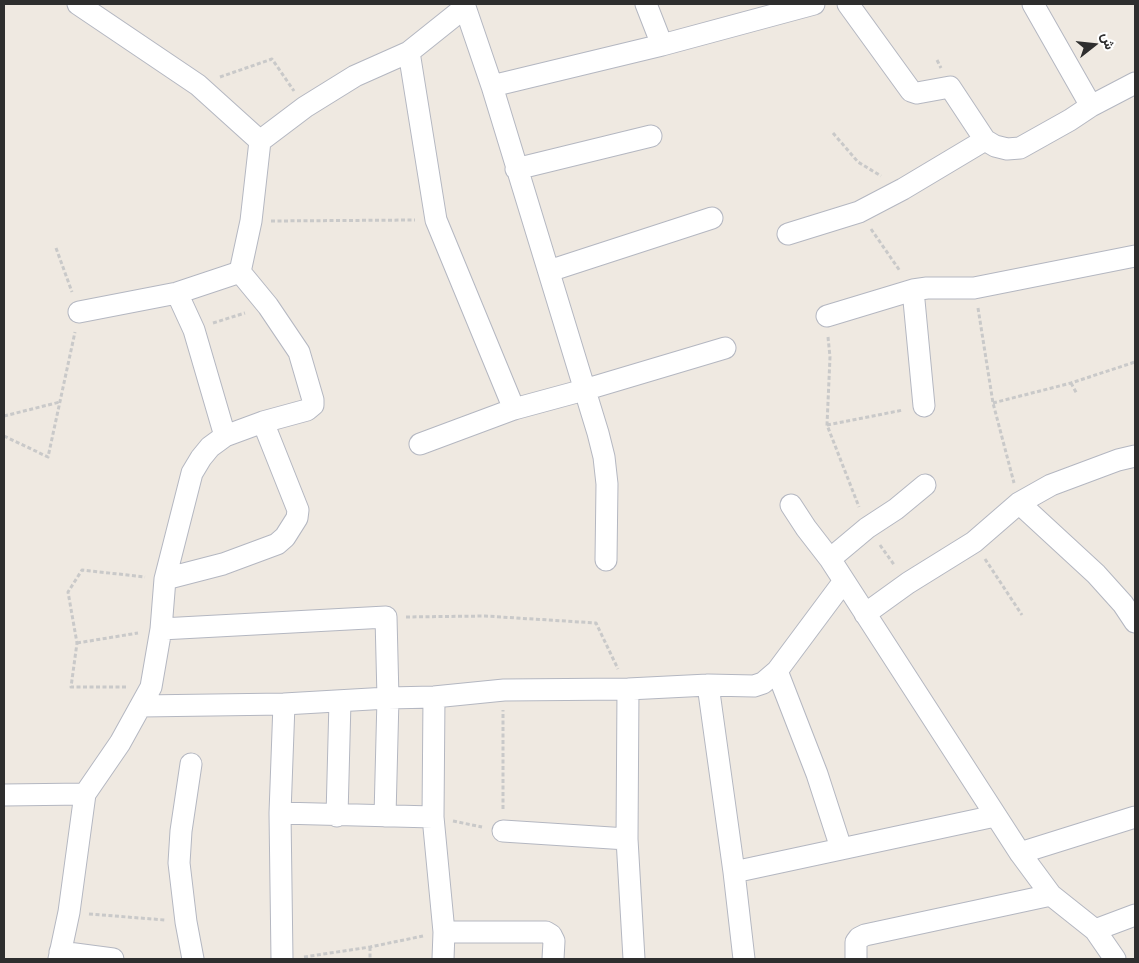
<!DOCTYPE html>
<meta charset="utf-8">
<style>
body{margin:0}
#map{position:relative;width:1139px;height:963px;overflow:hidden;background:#efe9e1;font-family:"Archivo Narrow",Vazirmatn,sans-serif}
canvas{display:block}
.frame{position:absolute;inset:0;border:5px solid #2e2e2e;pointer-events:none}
.north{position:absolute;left:1069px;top:20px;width:50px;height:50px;-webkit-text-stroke:4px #fff;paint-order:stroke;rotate:74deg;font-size:14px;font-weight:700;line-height:20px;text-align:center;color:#2e2e2e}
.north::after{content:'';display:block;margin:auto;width:18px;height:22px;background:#2e2e2e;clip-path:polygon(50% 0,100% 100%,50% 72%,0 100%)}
</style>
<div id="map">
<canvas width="1139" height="963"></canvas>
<div class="frame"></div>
<div class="north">ش</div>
</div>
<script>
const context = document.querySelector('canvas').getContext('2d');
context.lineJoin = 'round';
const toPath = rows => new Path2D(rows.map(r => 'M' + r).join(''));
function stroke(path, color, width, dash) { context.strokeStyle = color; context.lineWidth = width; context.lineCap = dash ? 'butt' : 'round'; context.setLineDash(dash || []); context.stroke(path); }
const street = toPath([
 [78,4,198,85,260,141],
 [464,4,492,86,598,433,604,457,607,484,606,560],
 [646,4,662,45],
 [409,52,436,220,514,409],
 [492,86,662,45,814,4],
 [1091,106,1135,83],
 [985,140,995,146,1007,149,1020,148,1070,120,1091,106,1033,4],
 [516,169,651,136],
 [788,234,859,212,903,189,985,140,950,87,917,93,911,91,848,4],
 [549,271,712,218],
 [240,272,251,221,260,141,305,107,355,76,409,52,464,8],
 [913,290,924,406],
 [177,293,194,330,225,436],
 [79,312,177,293,240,272],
 [827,316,913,290,927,288,974,288,1135,256],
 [420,444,514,409,584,390,725,348],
 [1019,503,1096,574,1123,604,1135,622],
 [791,505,806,528,830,559,1020,853,1051,895,1095,930,1115,959],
 [830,559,867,528,896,509,925,485],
 [165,579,223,564,277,544,285,537,297,518,298,510,263,422],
 [865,614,908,583,974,542,1019,503,1051,485,1118,460,1135,456],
 [161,629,386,617,388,698,385,816],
 [777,671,817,774,841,848],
 [708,685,734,872,744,959],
 [628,689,627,839,634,959],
 [434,697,433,817,444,932,443,959],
 [141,706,284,704],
 [191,764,181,831,179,863,186,922,193,959],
 [4,795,85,794],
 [280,813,433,817],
 [337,816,340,701],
 [503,831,627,839],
 [1020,853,1135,817],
 [734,872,995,816],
 [1095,930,1135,915],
 [444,932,546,932,551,935,554,941,553,959],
 [60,952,113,959],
 [59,959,69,912,85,794,120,743,151,687,161,629,165,579,192,473,201,458,210,447,225,436,263,422,307,410,313,405,313,400,299,352,268,306,240,272],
 [282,959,280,813,284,704,388,698,434,697,504,690,628,689,708,685,754,686,763,683,777,671,844,581],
 [856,959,856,942,859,938,865,935,1051,895]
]);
stroke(street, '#b4b7c1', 23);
stroke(toPath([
 [937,60,941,68],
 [220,77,272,59,294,91],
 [833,133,858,162,881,176],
 [271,221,415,220],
 [871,229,900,271],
 [56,248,72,292],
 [978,308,993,403,1014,483],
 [213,323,245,313],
 [828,337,830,357,827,425,859,507],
 [1071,383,1077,394],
 [993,403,1071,383,1135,362],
 [4,416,60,402],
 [827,425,903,410],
 [4,436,48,457,75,332],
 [880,545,895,566],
 [985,559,1022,615],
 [406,617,485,616,596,623,618,669],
 [77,643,138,633],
 [126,687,71,687,77,643,68,592,82,570,145,577],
 [503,809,503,710],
 [453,821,482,827],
 [89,914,165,920],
 [370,947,370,959],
 [304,957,370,947,423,936]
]), '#c9c9c9', 3, [4, 2.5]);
stroke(street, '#fff', 21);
</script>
